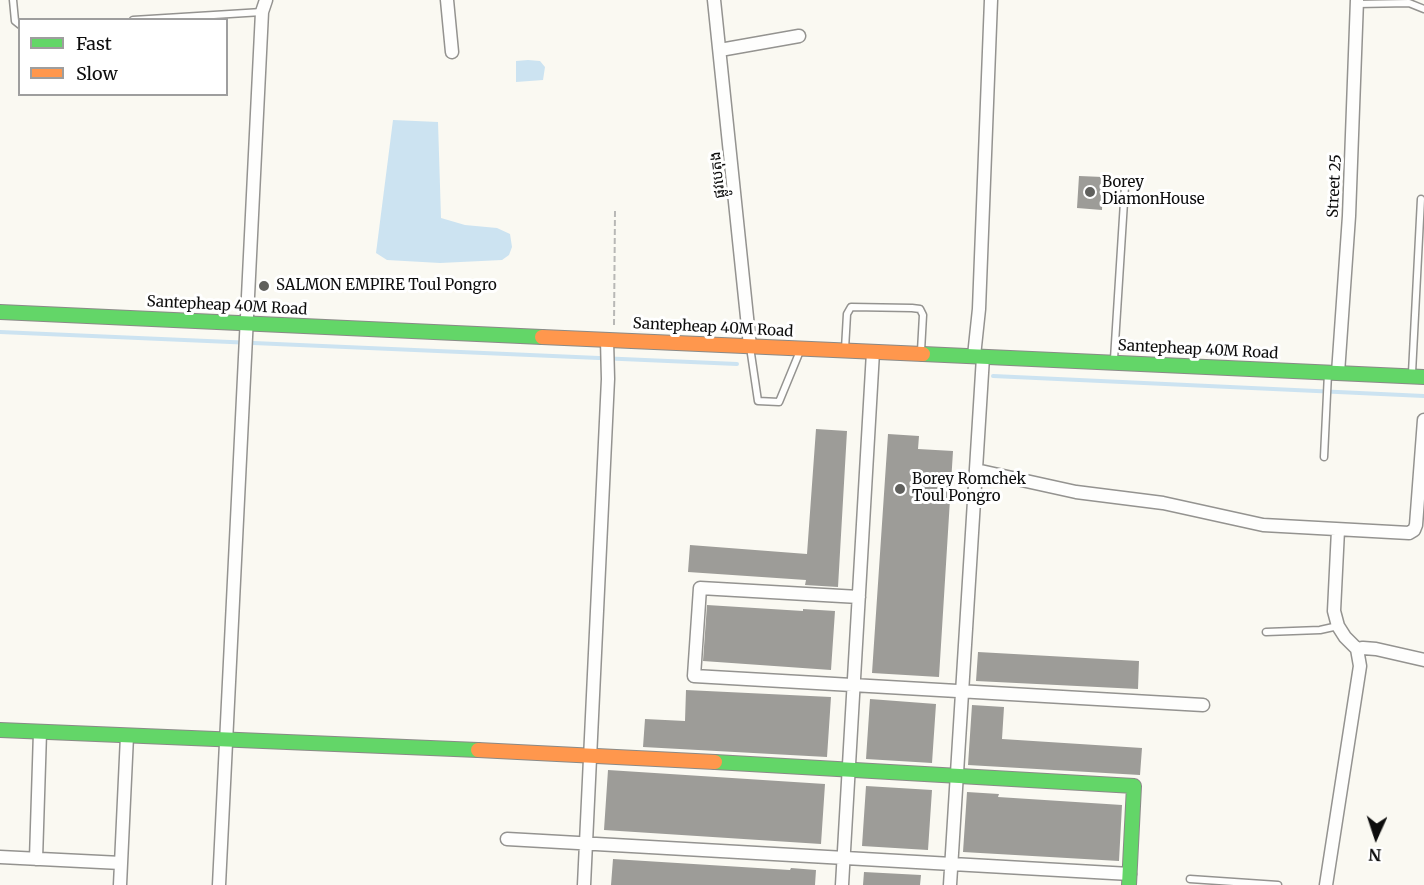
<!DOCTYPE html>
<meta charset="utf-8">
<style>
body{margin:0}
#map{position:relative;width:1424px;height:885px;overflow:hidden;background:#faf9f2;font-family:Merriweather,serif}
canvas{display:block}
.legend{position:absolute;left:18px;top:18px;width:210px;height:78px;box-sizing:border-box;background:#fff;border:2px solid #9e9e9e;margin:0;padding:8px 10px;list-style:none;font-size:18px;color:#0d0d0d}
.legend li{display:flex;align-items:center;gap:12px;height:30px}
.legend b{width:30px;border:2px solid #9e9e9e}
.north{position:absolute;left:1346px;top:807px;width:60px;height:60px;-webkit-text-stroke:4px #fff;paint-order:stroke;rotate:183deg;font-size:16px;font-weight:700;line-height:24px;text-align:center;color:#0d0d0d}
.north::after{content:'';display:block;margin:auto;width:21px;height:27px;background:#0d0d0d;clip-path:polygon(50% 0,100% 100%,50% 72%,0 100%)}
</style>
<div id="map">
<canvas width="1424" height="885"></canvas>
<ul class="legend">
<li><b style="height:8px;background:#63d668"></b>Fast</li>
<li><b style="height:8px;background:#ff974d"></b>Slow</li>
</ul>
<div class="north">N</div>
</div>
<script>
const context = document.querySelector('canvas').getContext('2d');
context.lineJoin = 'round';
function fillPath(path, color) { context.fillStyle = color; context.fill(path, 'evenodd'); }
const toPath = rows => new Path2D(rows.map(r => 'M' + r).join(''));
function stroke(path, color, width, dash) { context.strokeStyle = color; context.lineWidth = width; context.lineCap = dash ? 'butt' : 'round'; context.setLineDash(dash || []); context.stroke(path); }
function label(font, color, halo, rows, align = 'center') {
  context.font = font + ' Merriweather,"Noto Sans Khmer",serif'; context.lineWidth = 6; context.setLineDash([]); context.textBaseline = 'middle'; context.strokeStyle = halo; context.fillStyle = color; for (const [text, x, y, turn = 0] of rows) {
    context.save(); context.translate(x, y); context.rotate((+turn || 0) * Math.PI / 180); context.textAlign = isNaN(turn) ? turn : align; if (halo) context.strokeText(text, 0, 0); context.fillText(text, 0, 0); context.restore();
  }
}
fillPath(toPath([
 [528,60,540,61,545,67,543,80,516,82,516,61],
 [393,120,438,122,441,218,465,225,497,228,510,234,512,247,509,255,502,260,440,263,387,260,376,253]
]), '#cce3f1');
stroke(toPath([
 [0,332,737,364],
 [993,376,1424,396]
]), '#cce3f1', 4);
fillPath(toPath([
 [1079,176,1103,177,1102,210,1077,208],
 [816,429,847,431,838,587,805,585,806,580,688,572,690,545,807,554],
 [888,434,919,436,918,449,953,451,939,677,872,673],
 [707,605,803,611,803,609,835,611,831,670,703,661],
 [978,652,1139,661,1138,689,976,681],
 [686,690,831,697,827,757,643,747,645,719,685,721],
 [870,699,936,704,932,763,866,759],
 [972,705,1004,707,1002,739,1142,748,1140,775,968,765],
 [608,770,825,784,821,844,604,830],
 [866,786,932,790,928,850,862,846],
 [967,792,999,794,998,797,1122,805,1119,861,963,852],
 [613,859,790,870,791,868,816,870,815,885,611,885],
 [864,872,921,875,920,885,863,885]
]), '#9d9c98');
const lane = toPath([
 [13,0,15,21,20,25],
 [1357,4,1409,3,1424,9],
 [133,20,262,12],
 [750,347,758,401,779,402,800,351],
 [845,349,847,314,851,307,912,308,920,309,923,315,921,351],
 [1114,359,1125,186],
 [1412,373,1421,199],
 [1324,457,1328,373],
 [1266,632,1320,630,1338,626],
 [1190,879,1278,885]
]);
const street = toPath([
 [447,0,452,52],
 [714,0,750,346],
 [720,50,799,36],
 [974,356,979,309,991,0],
 [1338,373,1349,216,1357,0],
 [976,470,1076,492,1163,503,1263,525,1409,533,1414,530,1416,525,1424,420],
 [859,597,700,588,694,676,1203,705],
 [1357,649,1363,648,1376,649,1424,660],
 [507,839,1130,874],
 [0,857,121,863],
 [36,859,40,732],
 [120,885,127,736],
 [219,885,262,12,266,0],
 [584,885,608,379,607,340],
 [842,885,873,352],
 [950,885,983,357],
 [1326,885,1360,666,1357,649,1345,637,1338,626,1334,611,1338,530]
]);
const fast = toPath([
 [0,312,542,337],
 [923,354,1424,377],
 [0,730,478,750],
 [715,762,1134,786,1129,885]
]);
const slow = toPath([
 [542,337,923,354],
 [478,750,715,762]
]);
stroke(lane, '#949390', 9);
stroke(street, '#949390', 15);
stroke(fast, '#8a8a87', 16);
stroke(slow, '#8a8a87', 16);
stroke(toPath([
 [614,325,615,211]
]), '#b8b8b6', 2, [6, 3]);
stroke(lane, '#fefefd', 6);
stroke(street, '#fefefd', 12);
stroke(fast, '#63d668', 14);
stroke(slow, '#ff974d', 14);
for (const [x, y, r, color] of [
 [1090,192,6,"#60605d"],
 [264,286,6,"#60605d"],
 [900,489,6,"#60605d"]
]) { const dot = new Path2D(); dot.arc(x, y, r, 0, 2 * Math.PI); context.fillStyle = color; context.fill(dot); stroke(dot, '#fff', 2); }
label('15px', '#0d0d0d', '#fff', [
 ["ផ្លូវបេតុង",718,175,-96],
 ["Street 25",1335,186,-87],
 ["Santepheap 40M Road",227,306,3],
 ["Santepheap 40M Road",713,328,3],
 ["Santepheap 40M Road",1198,350,3]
]);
label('15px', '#0d0d0d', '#fff', [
 ["Borey",1102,183],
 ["DiamonHouse",1102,200],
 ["SALMON EMPIRE Toul Pongro",276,286],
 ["Borey Romchek",912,480],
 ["Toul Pongro",912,497]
], 'left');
</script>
